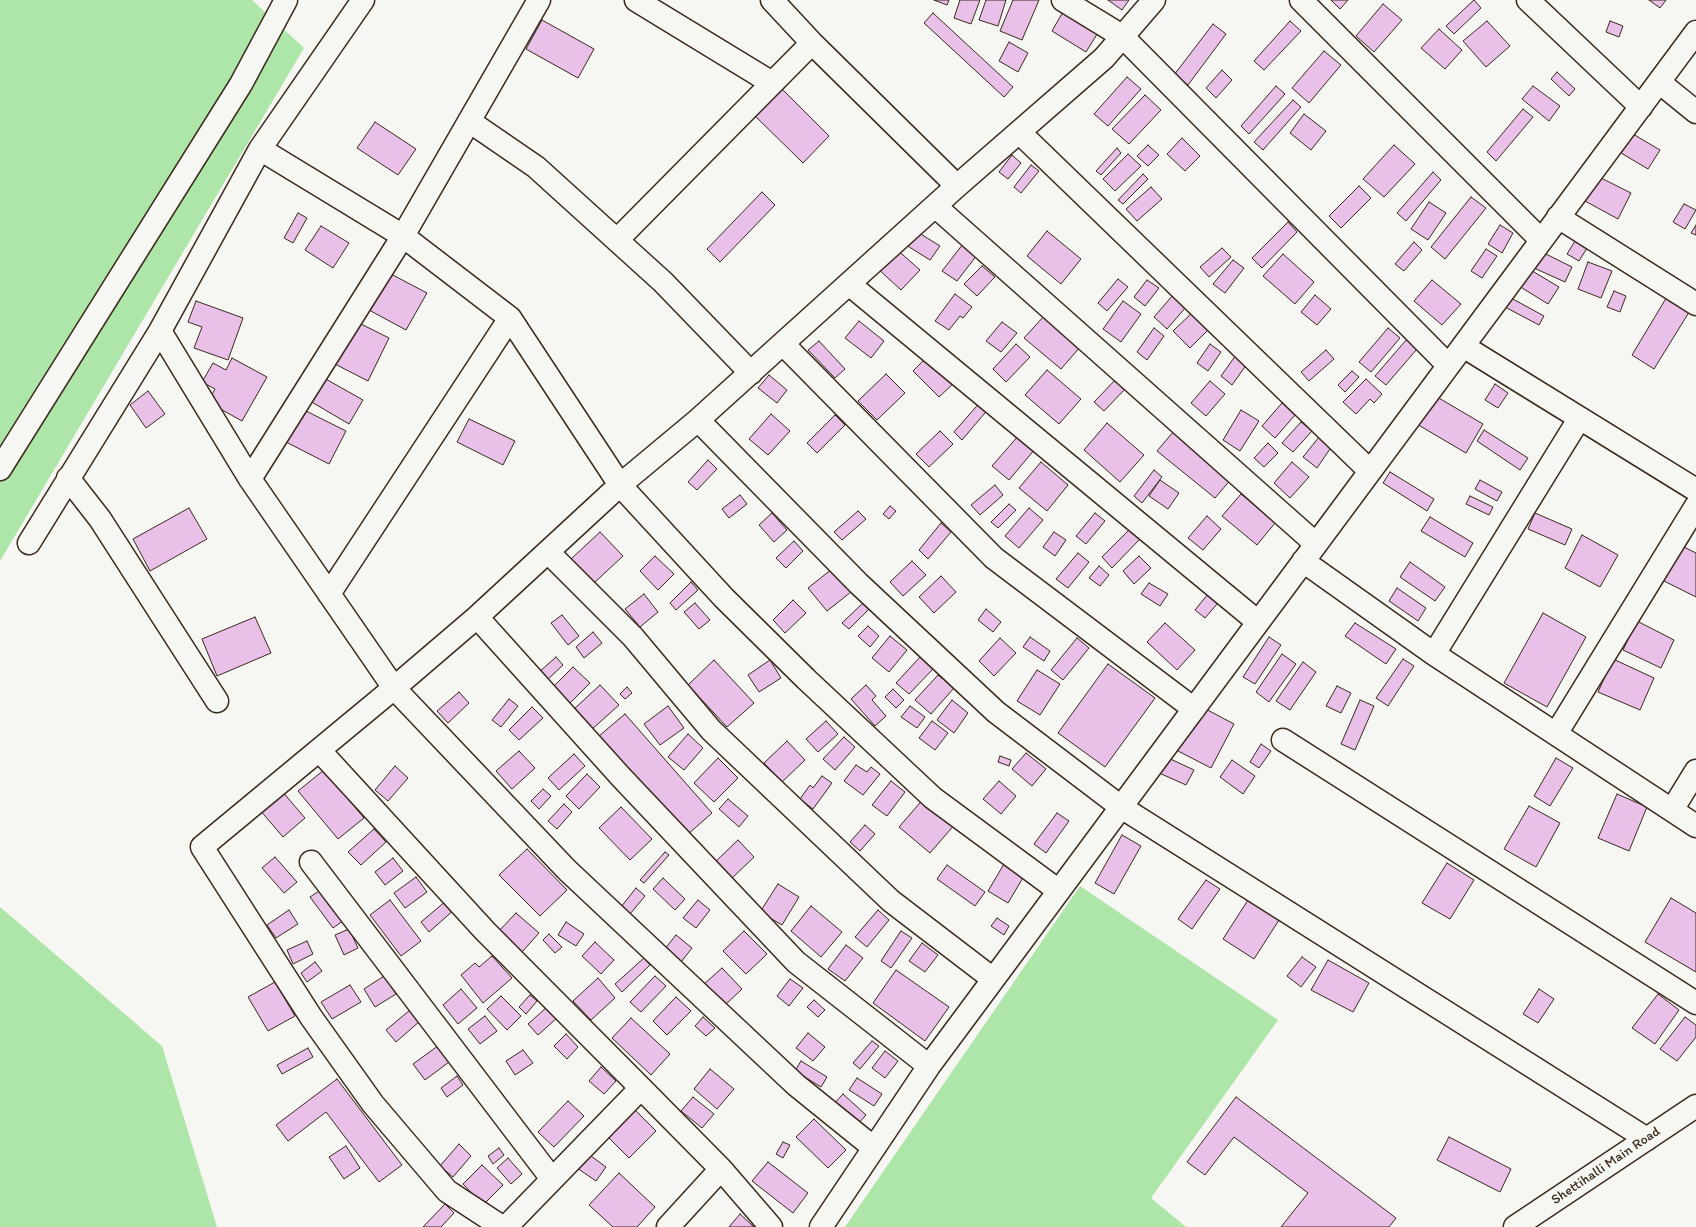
<!DOCTYPE html>
<style>
body{margin:0}
canvas{display:block;background:#f6f6f2}
</style>
<canvas width="1696" height="1227"></canvas>
<script>
const context = document.querySelector('canvas').getContext('2d');
context.lineJoin = 'round';
function fillPath(path, color) { context.fillStyle = color; context.fill(path, 'evenodd'); }
const toPath = rows => new Path2D(rows.map(r => 'M' + r).join(''));
function stroke(path, color, width, dash) { context.strokeStyle = color; context.lineWidth = width; context.lineCap = dash ? 'butt' : 'round'; context.setLineDash(dash || []); context.stroke(path); }
function label(font, color, halo, rows, align = 'center') {
  context.font = font + ' Itim,sans-serif'; context.lineWidth = 3.5; context.setLineDash([]); context.textBaseline = 'middle'; context.strokeStyle = halo; context.fillStyle = color; for (const [text, x, y, turn = 0] of rows) {
    context.save(); context.translate(x, y); context.rotate((+turn || 0) * Math.PI / 180); context.textAlign = isNaN(turn) ? turn : align; if (halo) context.strokeText(text, 0, 0); context.fillText(text, 0, 0); context.restore();
  }
}
fillPath(toPath([
 [0,0,252,0,304,48,0,561],
 [1080,886,1278,1020,1151,1198,1186,1227,845,1227],
 [0,907,162,1046,217,1227,0,1227]
]), '#aee5a8');
const building = toPath([
 [934,0,949,0,947,5,934,0],
 [960,0,980,0,971,24,954,18,960,0],
 [986,0,1006,0,998,26,979,20,986,0],
 [1013,0,1039,0,1022,40,1000,31,1013,0],
 [1108,0,1129,0,1122,10,1108,0],
 [1331,0,1348,0,1340,9,1331,0],
 [1474,0,1481,8,1454,34,1446,26,1474,0],
 [1649,0,1666,0,1660,8,1649,0],
 [1383,4,1402,20,1374,52,1356,36,1383,4],
 [1064,10,1099,31,1086,52,1052,31,1064,10],
 [933,13,1013,87,1004,97,924,23,933,13],
 [542,20,594,49,578,78,526,49,542,20],
 [1290,21,1301,31,1264,70,1254,61,1290,21],
 [1487,21,1510,46,1486,67,1463,41,1487,21],
 [1610,21,1623,26,1619,37,1606,32,1610,21],
 [1213,24,1226,34,1188,85,1174,75,1213,24],
 [1439,29,1462,50,1445,69,1421,48,1439,29],
 [1009,42,1028,53,1018,72,999,61,1009,42],
 [1324,51,1341,65,1309,103,1292,88,1324,51],
 [1222,70,1232,80,1216,98,1206,88,1222,70],
 [1557,72,1575,89,1569,96,1551,79,1557,72],
 [1127,77,1141,89,1108,126,1094,114,1127,77],
 [779,86,829,136,803,163,752,113,779,86],
 [1276,86,1285,94,1249,134,1241,126,1276,86],
 [1533,86,1560,106,1549,121,1522,99,1533,86],
 [1145,95,1161,110,1129,144,1112,129,1145,95],
 [1293,100,1301,107,1263,150,1254,142,1293,100],
 [1523,109,1533,117,1496,161,1487,152,1523,109],
 [1304,114,1326,131,1311,150,1290,133,1304,114],
 [375,122,416,149,398,175,357,148,375,122],
 [1633,134,1660,150,1648,169,1621,153,1633,134],
 [1182,138,1200,156,1185,171,1167,154,1182,138],
 [1148,145,1159,155,1148,166,1137,156,1148,145],
 [1394,145,1415,164,1384,197,1363,179,1394,145],
 [1117,148,1121,153,1101,175,1096,171,1117,148],
 [1128,154,1141,166,1115,191,1103,179,1128,154],
 [1012,155,1021,163,1008,179,999,172,1012,155],
 [1031,165,1039,171,1021,193,1014,187,1031,165],
 [1433,172,1441,180,1406,221,1397,213,1433,172],
 [1143,174,1148,179,1123,204,1118,200,1143,174],
 [1597,176,1631,193,1618,219,1585,201,1597,176],
 [1359,186,1371,198,1341,228,1329,216,1359,186],
 [1151,187,1162,199,1137,221,1126,209,1151,187],
 [762,192,775,205,720,262,707,249,762,192],
 [1471,197,1486,208,1445,259,1431,247,1471,197],
 [1429,202,1446,213,1428,240,1411,229,1429,202],
 [1684,204,1696,210,1685,229,1673,222,1684,204],
 [298,213,307,218,293,243,284,238,298,213],
 [1288,222,1297,232,1262,268,1252,258,1288,222],
 [1500,225,1513,233,1502,253,1488,244,1500,225],
 [1696,225,1696,235,1691,233,1696,225],
 [321,226,349,243,333,268,305,250,321,226],
 [916,231,940,246,930,260,906,245,916,231],
 [1047,231,1081,259,1061,284,1027,256,1047,231],
 [1575,241,1587,248,1579,261,1567,254,1575,241],
 [1414,242,1422,250,1404,271,1395,264,1414,242],
 [963,244,977,255,957,281,942,271,963,244],
 [894,247,920,270,901,290,876,267,894,247],
 [1222,248,1231,257,1209,277,1200,267,1222,248],
 [1486,249,1497,256,1482,278,1471,271,1486,249],
 [1542,252,1572,267,1565,282,1534,268,1542,252],
 [1283,254,1314,282,1295,304,1263,276,1283,254],
 [1233,260,1244,268,1225,293,1213,284,1233,260],
 [1588,262,1612,271,1601,298,1578,289,1588,262],
 [982,266,995,277,977,296,964,284,982,266],
 [1529,269,1559,287,1548,304,1519,286,1529,269],
 [389,273,427,293,406,330,369,310,389,273],
 [1118,279,1128,287,1107,311,1098,303,1118,279],
 [1147,280,1159,288,1145,306,1134,297,1147,280],
 [1432,280,1461,304,1442,325,1414,301,1432,280],
 [1614,291,1626,296,1620,312,1607,307,1614,291],
 [955,294,972,307,963,318,960,316,949,330,935,321,955,294],
 [1173,295,1186,307,1167,329,1154,317,1173,295],
 [1315,295,1331,309,1317,325,1301,312,1315,295],
 [1668,295,1691,309,1654,369,1632,355,1668,295],
 [1511,298,1544,316,1539,325,1505,307,1511,298],
 [196,301,243,318,228,360,194,348,202,327,188,322,196,301],
 [1123,301,1141,314,1121,342,1103,329,1123,301],
 [1193,312,1209,329,1190,348,1173,331,1193,312],
 [1045,315,1081,346,1061,369,1024,338,1045,315],
 [353,320,389,338,368,381,331,362,353,320],
 [859,321,884,341,871,358,845,338,859,321],
 [1002,322,1017,333,1001,352,986,341,1002,322],
 [1154,328,1164,336,1147,360,1137,352,1154,328],
 [1388,328,1400,338,1371,372,1359,362,1388,328],
 [1407,339,1417,349,1386,385,1375,376,1407,339],
 [819,341,845,369,835,378,808,350,819,341],
 [1016,344,1030,357,1006,382,993,369,1016,344],
 [1210,344,1221,352,1208,371,1197,363,1210,344],
 [1326,350,1334,359,1309,381,1301,372,1326,350],
 [1236,355,1247,364,1232,385,1221,376,1236,355],
 [927,357,954,383,939,397,913,371,927,357],
 [232,358,267,377,242,421,208,402,215,389,202,382,213,363,226,370,232,358],
 [1047,370,1081,399,1059,424,1025,395,1047,370],
 [1352,371,1359,377,1345,392,1338,385,1352,371],
 [886,374,905,393,877,420,858,401,886,374],
 [769,375,787,390,777,403,758,388,769,375],
 [1118,377,1128,386,1104,411,1094,402,1118,377],
 [324,378,363,400,349,424,310,401,324,378],
 [1366,379,1382,394,1374,403,1370,399,1356,414,1343,402,1366,379],
 [1210,381,1225,394,1206,416,1191,403,1210,381],
 [1495,384,1508,393,1498,408,1485,400,1495,384],
 [148,391,165,414,146,428,130,405,148,391],
 [1432,394,1483,424,1466,453,1415,423,1432,394],
 [982,400,990,407,962,440,954,432,982,400],
 [1282,403,1295,415,1275,438,1262,426,1282,403],
 [300,408,346,431,329,464,284,441,300,408],
 [1241,410,1259,421,1240,451,1223,440,1241,410],
 [771,414,790,431,768,455,749,439,771,414],
 [835,415,845,425,817,453,807,443,835,415],
 [469,419,515,441,503,465,457,442,469,419],
 [1301,422,1312,431,1293,452,1282,443,1301,422],
 [1107,423,1144,455,1120,482,1084,450,1107,423],
 [1484,430,1528,458,1520,470,1477,441,1484,430],
 [940,431,953,444,929,467,916,454,940,431],
 [1174,431,1232,478,1215,498,1157,451,1174,431],
 [1019,435,1035,449,1009,480,992,466,1019,435],
 [1319,437,1332,446,1317,468,1303,457,1319,437],
 [1268,443,1278,453,1264,467,1254,458,1268,443],
 [708,460,717,469,697,490,688,482,708,460],
 [1041,462,1068,485,1047,511,1019,488,1041,462],
 [1292,462,1309,477,1290,498,1274,483,1292,462],
 [1154,470,1162,477,1142,503,1134,496,1154,470],
 [1390,472,1434,499,1427,511,1383,483,1390,472],
 [1160,480,1179,493,1168,509,1149,496,1160,480],
 [1480,480,1502,492,1497,501,1475,489,1480,480],
 [995,485,1003,495,980,515,971,505,995,485],
 [1241,494,1275,523,1257,545,1222,516,1241,494],
 [740,495,747,504,729,518,722,509,740,495],
 [1470,496,1493,507,1489,515,1466,504,1470,496],
 [1009,504,1016,510,998,528,991,522,1009,504],
 [890,506,896,511,889,519,883,514,890,506],
 [189,508,207,539,150,571,133,539,189,508],
 [1029,508,1043,520,1019,548,1005,536,1029,508],
 [858,511,866,519,842,540,834,532,858,511],
 [772,513,787,530,774,542,759,525,772,513],
 [1095,513,1105,521,1086,544,1076,536,1095,513],
 [1535,513,1572,529,1565,545,1528,529,1535,513],
 [1207,516,1221,529,1203,550,1188,538,1207,516],
 [1430,517,1473,543,1465,557,1421,531,1430,517],
 [941,523,951,532,928,559,919,550,941,523],
 [1129,530,1140,539,1112,568,1102,557,1129,530],
 [600,532,623,556,594,583,571,559,600,532],
 [1054,532,1066,540,1055,556,1043,547,1054,532],
 [1582,535,1618,555,1600,587,1565,568,1582,535],
 [794,541,803,551,786,568,776,558,794,541],
 [1682,546,1696,553,1696,597,1664,581,1682,546],
 [1078,553,1089,562,1068,588,1056,579,1078,553],
 [655,556,674,574,658,590,640,571,655,556],
 [1139,556,1151,568,1134,584,1123,571,1139,556],
 [912,561,926,575,903,596,890,582,912,561],
 [1410,562,1445,587,1435,601,1400,577,1410,562],
 [1099,566,1109,575,1100,586,1089,578,1099,566],
 [832,569,851,592,827,611,808,588,832,569],
 [941,576,956,592,934,613,919,597,941,576],
 [691,582,698,590,676,610,670,603,691,582],
 [1149,583,1168,594,1160,606,1141,594,1149,583],
 [1397,588,1426,608,1418,621,1389,601,1397,588],
 [644,594,658,612,640,627,625,609,644,594],
 [1208,594,1218,603,1205,618,1195,610,1208,594],
 [793,600,806,613,785,633,773,620,793,600],
 [865,601,871,607,849,629,842,623,865,601],
 [695,603,710,620,699,629,684,612,695,603],
 [986,609,1001,622,993,632,978,620,986,609],
 [1543,613,1586,637,1547,707,1504,683,1543,613],
 [562,615,579,636,568,645,551,623,562,615],
 [255,617,271,653,217,676,202,639,255,617],
 [1637,621,1674,640,1661,668,1623,650,1637,621],
 [1165,623,1195,650,1177,670,1147,642,1165,623],
 [1355,623,1396,649,1386,664,1345,636,1355,623],
 [868,626,879,636,870,647,858,636,868,626],
 [593,632,602,643,584,658,576,647,593,632],
 [890,636,907,650,889,672,872,658,890,636],
 [1030,637,1050,651,1044,661,1023,647,1030,637],
 [1269,637,1281,645,1255,684,1243,677,1269,637],
 [1000,638,1016,653,994,676,979,661,1000,638],
 [1077,638,1089,648,1063,680,1051,670,1077,638],
 [1282,654,1296,664,1269,702,1256,692,1282,654],
 [921,656,934,668,909,694,896,683,921,656],
 [556,657,563,665,546,681,538,673,556,657],
 [1403,659,1414,666,1388,706,1376,698,1403,659],
 [1613,659,1654,678,1640,710,1598,692,1613,659],
 [714,660,754,703,727,727,688,685,714,660],
 [770,660,781,678,759,692,748,675,770,660],
 [1303,662,1316,672,1290,710,1276,701,1303,662],
 [1108,664,1155,698,1105,767,1058,733,1108,664],
 [573,667,590,683,570,703,553,687,573,667],
 [1037,670,1060,684,1040,715,1017,701,1037,670],
 [938,675,954,688,931,714,915,700,938,675],
 [600,685,619,705,590,731,572,711,600,685],
 [866,685,876,696,872,700,886,716,875,726,851,699,866,685],
 [1337,686,1351,693,1341,713,1326,706,1337,686],
 [627,687,632,693,625,699,620,694,627,687],
 [893,689,904,700,896,708,885,697,893,689],
 [459,692,469,703,448,723,437,711,459,692],
 [509,699,518,706,501,727,492,720,509,699],
 [952,700,968,713,954,733,937,720,952,700],
 [1360,700,1374,706,1355,750,1341,744,1360,700],
 [668,706,684,728,660,745,644,724,668,706],
 [910,706,925,717,917,728,901,717,910,706],
 [1200,706,1234,724,1211,768,1176,750,1200,706],
 [532,707,543,718,519,740,509,730,532,707],
 [625,714,712,813,687,835,599,736,625,714],
 [826,721,838,734,818,752,806,739,826,721],
 [932,721,948,733,935,750,919,738,932,721],
 [688,734,703,748,684,770,668,757,688,734],
 [844,737,855,747,835,770,823,759,844,737],
 [787,741,805,760,782,782,764,763,787,741],
 [1261,744,1271,751,1259,768,1250,762,1261,744],
 [519,751,535,768,512,789,496,771,519,751],
 [1026,753,1046,769,1032,786,1012,769,1026,753],
 [574,754,585,766,559,790,548,778,574,754],
 [1000,756,1011,760,1009,766,998,762,1000,756],
 [1164,756,1194,770,1186,785,1157,772,1164,756],
 [718,758,738,778,714,802,694,783,718,758],
 [1556,758,1573,768,1550,806,1534,796,1556,758],
 [1232,760,1255,776,1243,794,1220,777,1232,760],
 [856,765,867,772,871,767,880,774,863,795,844,781,856,765],
 [395,766,408,778,388,801,375,790,395,766],
 [324,770,364,818,338,839,298,791,324,770],
 [587,774,600,787,579,809,566,796,587,774],
 [822,776,832,783,813,809,800,799,810,785,813,788,822,776],
 [891,781,905,792,887,816,872,805,891,781],
 [999,781,1016,796,1001,814,983,799,999,781],
 [543,789,551,796,539,809,531,801,543,789],
 [281,790,305,818,283,837,259,809,281,790],
 [1617,794,1647,807,1629,851,1598,838,1617,794],
 [925,797,956,823,930,853,899,827,925,797],
 [728,799,748,816,739,827,719,809,728,799],
 [564,804,572,812,557,829,548,821,564,804],
 [1529,806,1560,823,1536,867,1504,849,1529,806],
 [621,807,652,839,630,860,599,828,621,807],
 [1057,813,1069,821,1046,853,1034,844,1057,813],
 [865,825,875,834,860,851,850,842,865,825],
 [374,829,386,842,361,865,348,852,374,829],
 [1122,835,1141,846,1114,894,1095,883,1122,835],
 [738,840,754,857,729,881,713,864,738,840],
 [527,849,567,890,540,916,499,875,527,849],
 [665,852,669,855,644,883,640,880,665,852],
 [275,857,297,882,284,893,262,868,275,857],
 [393,858,403,871,385,885,375,872,393,858],
 [1447,863,1474,880,1450,919,1422,903,1447,863],
 [1004,864,1024,876,1008,903,988,891,1004,864],
 [947,865,985,892,975,906,937,879,947,865],
 [416,877,427,892,405,908,394,893,416,877],
 [663,878,685,899,675,910,653,889,663,878],
 [1206,880,1220,889,1192,929,1178,919,1206,880],
 [778,884,799,897,782,925,760,912,778,884],
 [325,887,347,918,333,928,310,897,325,887],
 [636,888,645,896,630,914,621,907,636,888],
 [1671,898,1696,913,1696,972,1645,942,1671,898],
 [390,900,421,941,401,956,370,915,390,900],
 [698,900,710,910,696,928,683,918,698,900],
 [1248,900,1279,920,1254,959,1223,939,1248,900],
 [446,901,454,910,429,932,421,922,446,901],
 [811,906,842,932,821,957,791,931,811,906],
 [289,910,298,924,276,938,267,925,289,910],
 [878,910,889,920,867,947,855,937,878,910],
 [516,913,539,933,522,952,498,932,516,913],
 [997,918,1009,926,1004,935,991,926,997,918],
 [566,922,584,934,576,946,558,935,566,922],
 [349,929,358,948,344,955,335,935,349,929],
 [744,931,767,954,746,974,723,951,744,931],
 [901,931,912,938,891,968,881,961,901,931],
 [549,934,562,947,555,953,543,940,549,934],
 [676,935,692,948,681,962,664,950,676,935],
 [307,941,313,954,293,964,287,950,307,941],
 [595,942,614,960,601,974,582,956,595,942],
 [922,943,938,955,925,972,909,961,922,943],
 [846,945,863,958,845,981,828,969,846,945],
 [492,956,512,978,483,1003,461,975,475,963,479,967,492,956],
 [1302,957,1316,967,1301,987,1287,976,1302,957],
 [644,958,650,965,622,992,615,984,644,958],
 [1328,960,1369,983,1353,1012,1311,990,1328,960],
 [315,962,322,971,307,982,301,973,315,962],
 [722,968,742,989,724,1006,704,984,722,968],
 [896,970,949,1007,925,1041,873,1003,896,970],
 [384,976,396,994,375,1007,364,989,384,976],
 [655,976,666,986,641,1012,630,1002,655,976],
 [598,978,615,998,591,1020,573,1001,598,978],
 [790,979,803,988,789,1006,777,996,790,979],
 [275,982,295,1016,268,1031,248,997,275,982],
 [350,985,361,1002,332,1019,321,1002,350,985],
 [461,989,477,1008,458,1024,443,1005,461,989],
 [1539,989,1554,999,1538,1023,1523,1014,1539,989],
 [1658,994,1679,1010,1655,1044,1632,1028,1658,994],
 [530,995,537,1001,526,1014,519,1007,530,995],
 [501,996,521,1016,507,1030,487,1009,501,996],
 [676,997,691,1011,667,1035,653,1021,676,997],
 [814,1000,825,1010,818,1017,807,1007,814,1000],
 [547,1007,557,1018,538,1035,528,1024,547,1007],
 [410,1010,420,1021,396,1042,386,1030,410,1010],
 [485,1016,497,1031,480,1044,468,1029,485,1016],
 [703,1017,715,1028,706,1036,695,1026,703,1017],
 [1685,1017,1696,1025,1696,1037,1677,1061,1660,1049,1685,1017],
 [631,1018,670,1054,651,1075,612,1038,631,1018],
 [808,1033,825,1047,813,1061,796,1048,808,1033],
 [566,1034,578,1047,567,1059,554,1046,566,1034],
 [872,1041,879,1046,860,1069,853,1063,872,1041],
 [442,1043,453,1059,425,1080,413,1064,442,1043],
 [308,1048,313,1057,282,1074,277,1065,308,1048],
 [523,1050,533,1063,515,1075,506,1061,523,1050],
 [885,1051,898,1061,885,1078,872,1068,885,1051],
 [801,1061,827,1077,821,1087,795,1071,801,1061],
 [601,1067,616,1081,604,1094,589,1081,601,1067],
 [710,1069,734,1089,717,1109,694,1089,710,1069],
 [457,1076,463,1085,447,1097,441,1088,457,1076],
 [857,1078,882,1094,874,1106,849,1090,857,1078],
 [337,1079,402,1165,379,1182,326,1112,288,1141,276,1125,337,1079],
 [843,1094,866,1115,856,1126,832,1106,843,1094],
 [693,1097,714,1114,702,1128,681,1111,693,1097],
 [1236,1097,1396,1218,1389,1227,1281,1227,1308,1193,1234,1137,1205,1175,1187,1162,1236,1097],
 [568,1101,584,1116,554,1147,538,1132,568,1101],
 [631,1106,656,1131,629,1158,604,1133,631,1106],
 [814,1119,846,1150,828,1168,796,1137,814,1119],
 [1449,1137,1511,1169,1500,1192,1437,1160,1449,1137],
 [783,1142,790,1145,783,1158,776,1154,783,1142],
 [459,1144,471,1156,453,1177,440,1166,459,1144],
 [346,1146,360,1168,344,1179,329,1157,346,1146],
 [499,1148,504,1155,493,1164,488,1156,499,1148],
 [587,1153,606,1167,596,1181,577,1168,587,1153],
 [508,1158,522,1174,511,1184,497,1168,508,1158],
 [768,1162,808,1193,793,1213,752,1181,768,1162],
 [482,1165,503,1185,483,1205,463,1184,482,1165],
 [619,1173,655,1207,637,1227,613,1227,589,1205,619,1173],
 [445,1204,454,1213,441,1227,423,1227,445,1204],
 [740,1214,754,1227,729,1227,740,1214]
]);
fillPath(building, '#e8c0e8');
stroke(building, '#3b2a1e', 1);
const minor = toPath([
 [636,0,772,83],
 [772,0,812,43],
 [1063,0,1122,36,1448,365],
 [1301,0,1541,240],
 [1528,0,1641,107],
 [1659,82,1696,112],
 [469,121,536,167,663,282,751,373],
 [1019,132,1370,471],
 [260,149,403,236,539,0],
 [935,206,1316,544],
 [1558,217,1696,304],
 [617,240,812,43,957,186],
 [849,284,1258,622],
 [510,318,620,485,724,598,806,679,933,798,1059,891],
 [160,331,250,479,394,688,567,870,796,1085,874,1148],
 [783,344,994,558,1194,709],
 [1463,346,1696,490],
 [698,420,859,584,996,712,1121,807,1647,1139],
 [0,469,241,84,286,0],
 [68,478,100,519,217,701],
 [250,479,403,236,510,318,329,594],
 [29,543,160,331,260,149,363,0],
 [548,552,633,637,711,730,891,901,993,979],
 [1303,561,1434,654,1696,826],
 [477,617,621,777,796,962,929,1066],
 [1434,654,1579,419],
 [1556,734,1696,506],
 [1283,740,1696,1003],
 [319,750,485,931,641,1088],
 [1672,810,1696,771],
 [311,862,552,1179],
 [721,1169,771,1227],
 [502,1227,447,1191,373,1104,311,1017,202,847,394,688,477,617,620,485,698,420,957,186,1104,58,1154,0],
 [506,1227,641,1088,721,1169,668,1227],
 [821,1227,929,1066,1696,32],
 [1515,1227,1696,1106]
]);
stroke(minor, '#3b2a1e', 25);
stroke(minor, '#f6f6f2', 22);
label('14px', '#3b2a1e', '#f6f6f2', [
 ["Shettihalli Main Road",1606,1166,-34]
]);
</script>
